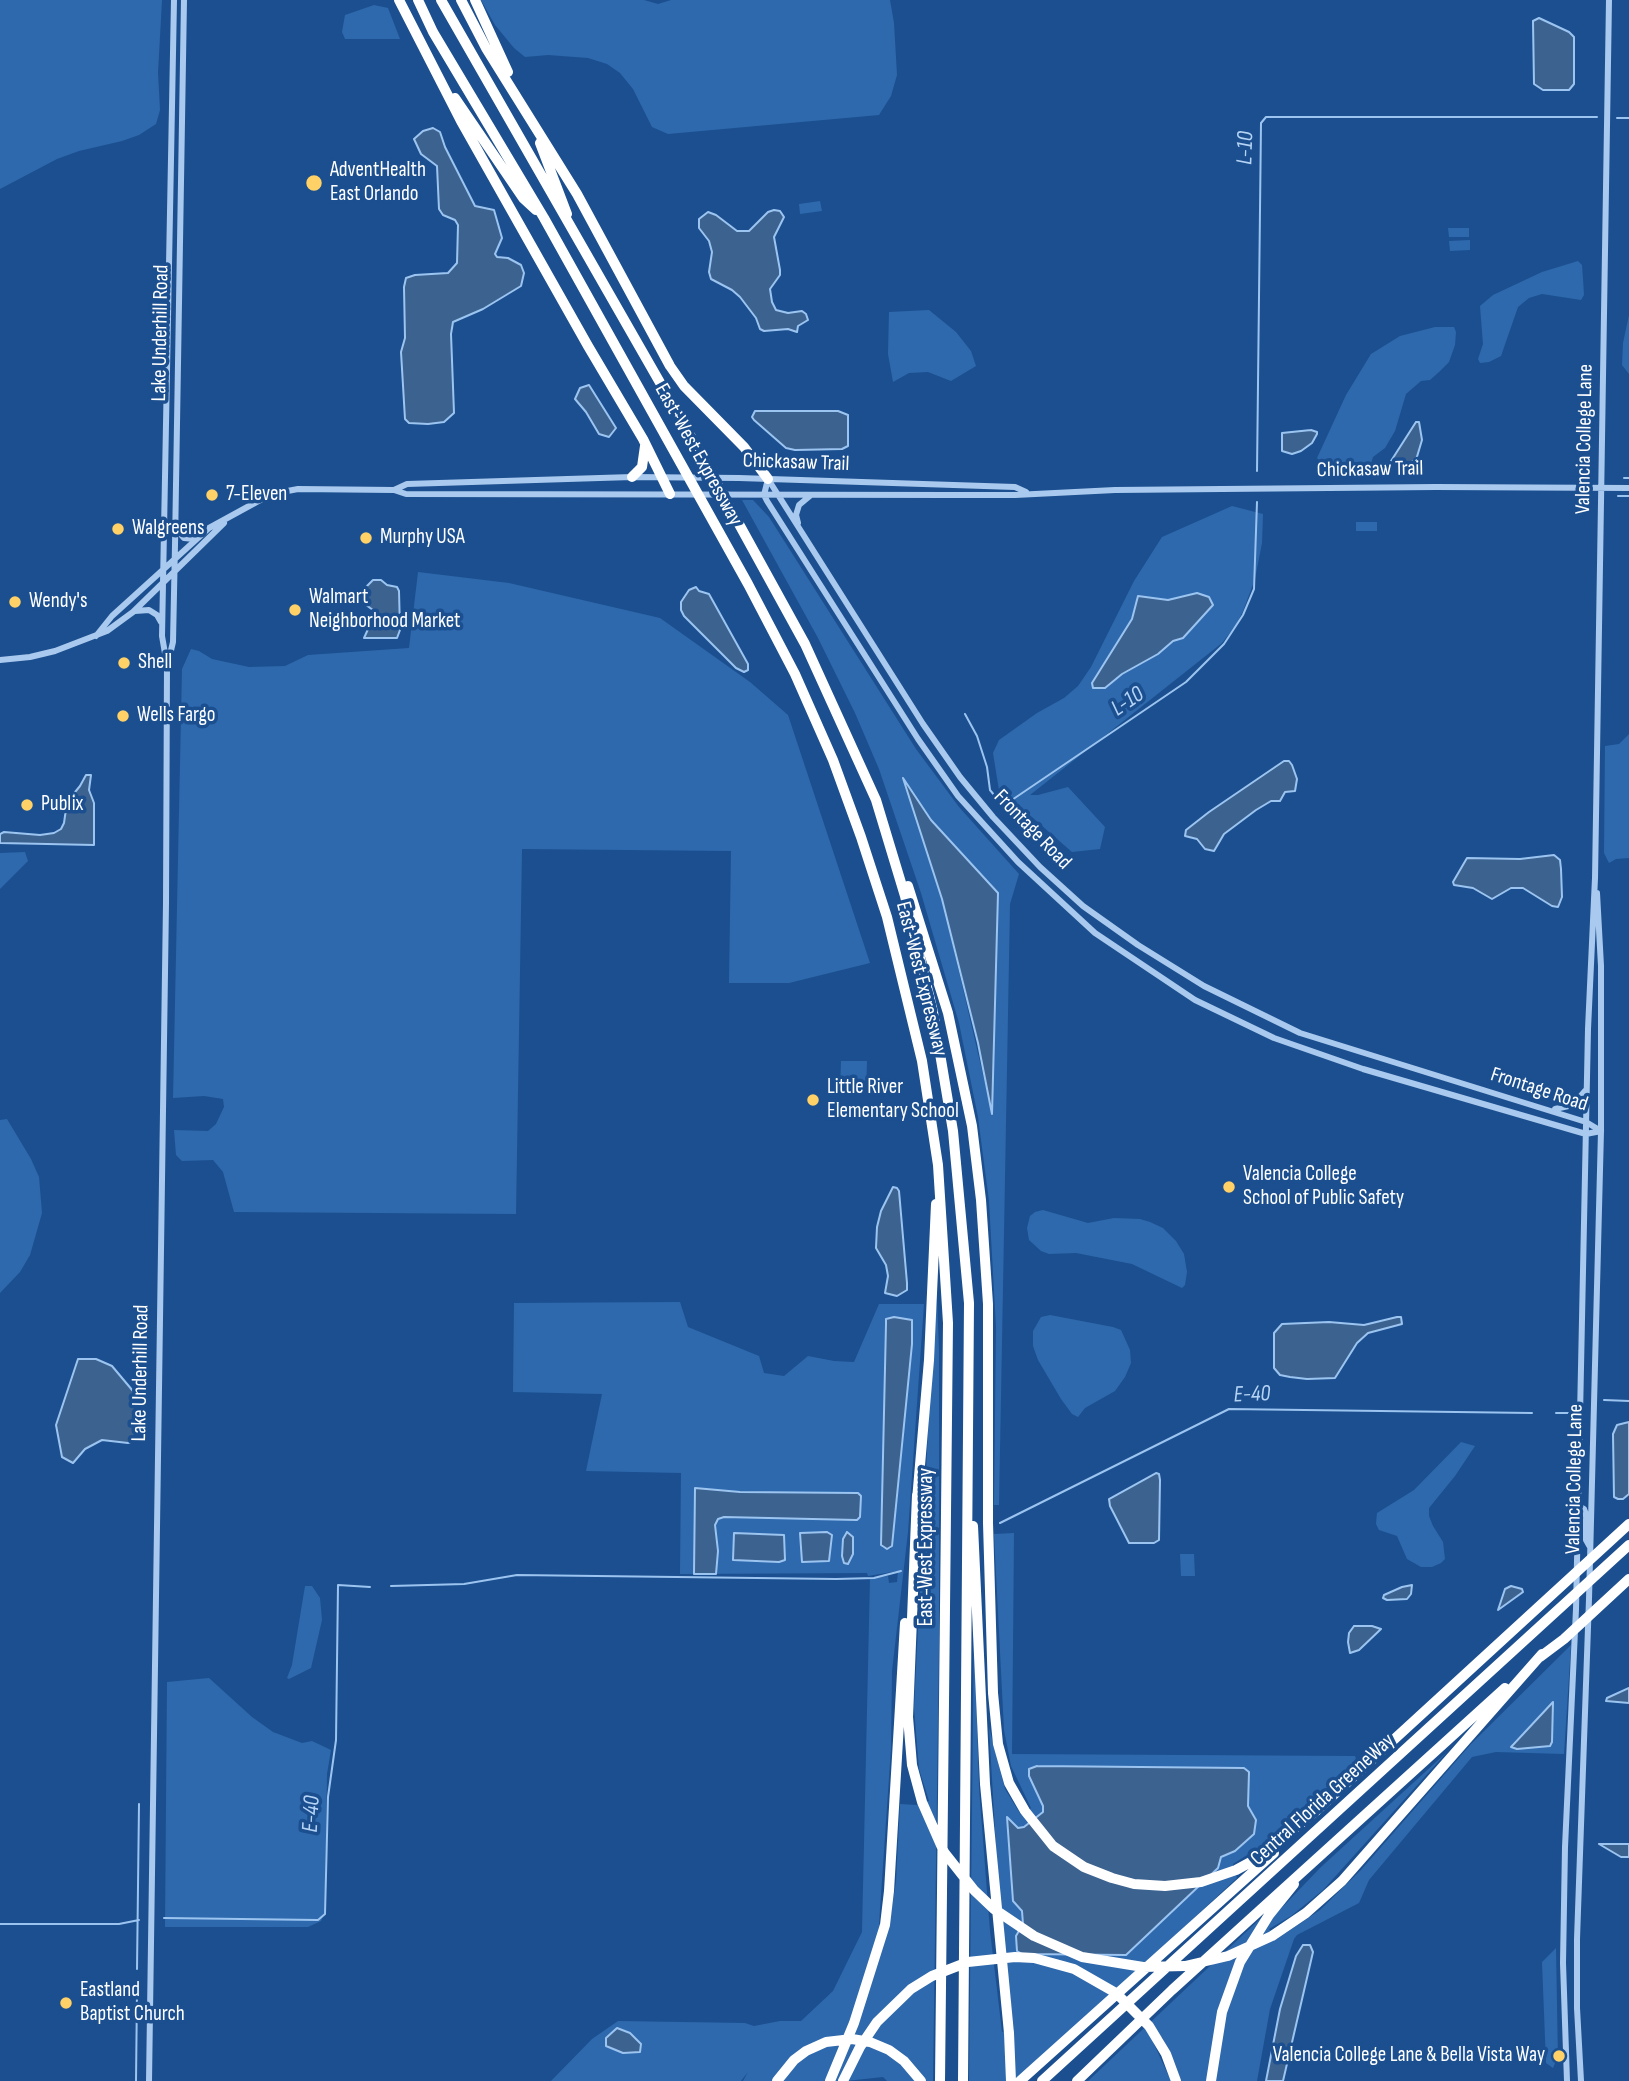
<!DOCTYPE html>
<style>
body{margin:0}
canvas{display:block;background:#1b4f8f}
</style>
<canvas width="1629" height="2081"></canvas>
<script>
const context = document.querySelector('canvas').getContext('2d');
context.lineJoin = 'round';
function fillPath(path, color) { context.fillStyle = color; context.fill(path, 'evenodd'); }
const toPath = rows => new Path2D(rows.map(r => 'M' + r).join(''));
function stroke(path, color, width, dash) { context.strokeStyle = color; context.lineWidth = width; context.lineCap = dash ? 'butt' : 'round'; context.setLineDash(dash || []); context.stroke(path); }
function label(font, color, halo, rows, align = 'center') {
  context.font = font + ' "Sofia Sans Condensed",sans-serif'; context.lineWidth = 7; context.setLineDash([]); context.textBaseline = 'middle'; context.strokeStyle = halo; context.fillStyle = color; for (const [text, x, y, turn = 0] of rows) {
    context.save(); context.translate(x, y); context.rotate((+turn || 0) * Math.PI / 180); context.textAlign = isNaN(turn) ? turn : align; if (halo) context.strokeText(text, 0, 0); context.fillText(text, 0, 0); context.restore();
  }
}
fillPath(toPath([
 [0,0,162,0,158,73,160,110,156,124,139,135,122,141,79,151,57,159,0,189],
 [481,0,644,0,658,4,671,0,890,0,894,23,897,75,891,96,879,115,668,134,652,127,633,89,620,73,607,64,588,58,548,55,525,57,514,48,495,25],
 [374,5,388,8,400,39,345,39,342,32,345,15],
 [820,201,822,211,800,214,799,204],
 [1448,228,1469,228,1469,237,1449,237],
 [1470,240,1470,250,1450,251,1449,241],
 [1578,261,1582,265,1583,279,1584,295,1581,300,1542,294,1529,298,1518,307,1501,356,1489,362,1480,363,1478,359,1483,344,1480,306,1493,295,1542,272],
 [929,310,956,332,971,351,976,366,951,381,928,372,909,373,893,382,888,354,889,312],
 [1629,315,1629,374,1622,365,1623,343],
 [1435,327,1454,327,1456,332,1455,345,1449,362,1439,372,1430,380,1421,381,1406,394,1395,431,1385,448,1373,457,1370,467,1330,472,1317,458,1346,395,1371,354,1400,336],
 [742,500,753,500,769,517,916,749,959,807,1019,874,1010,904,999,1505,994,1505,996,1327,989,1201,978,1117,959,1023,921,893,879,769,855,713,818,638],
 [904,781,931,820,998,893,991,1109,942,899],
 [1232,506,1263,514,1262,543,1255,579,1243,611,1236,625,1222,643,1030,795,1038,795,1068,787,1105,827,1100,849,1072,852,1025,811,1002,809,993,753,999,740,1037,713,1064,698,1078,686,1091,667,1134,581,1162,537],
 [1356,522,1377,522,1377,531,1356,531],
 [418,572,509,583,660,618,750,682,788,715,870,963,789,983,729,983,731,851,522,849,516,1214,234,1212,223,1172,213,1160,182,1161,176,1155,174,1130,208,1131,216,1124,224,1107,223,1099,204,1096,173,1098,182,669,191,649,199,651,212,659,249,667,285,666,308,655,409,648],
 [1629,734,1629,858,1616,859,1609,863,1604,853,1605,746,1619,744],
 [25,852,28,861,0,889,0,853],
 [841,1061,867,1061,866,1093,840,1093],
 [7,1119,31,1159,39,1177,42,1213,30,1255,20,1272,0,1293,0,1120],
 [1043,1210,1088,1223,1114,1218,1140,1219,1150,1222,1163,1228,1176,1241,1184,1254,1187,1272,1185,1285,1182,1288,1132,1264,1076,1253,1049,1254,1041,1251,1029,1240,1027,1228,1030,1216,1035,1212],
 [937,1300,939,1349,939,1645,933,2081,923,2081,883,2044,823,2041,774,2081,743,2081,748,2072,741,2081,551,2081,592,2039,618,2021,745,2023,754,2026,780,2021,801,2021,833,1991,862,1932,870,1578,888,1576,889,1583,897,1582,898,1571,868,1576,867,1573,680,1574,681,1473,586,1471,602,1394,513,1392,514,1303,680,1302,688,1327,759,1356,764,1373,784,1376,808,1356,834,1361,854,1362,879,1304,924,1304,908,1532,892,1671,891,1748,879,1924,889,1926,896,1882,900,1804,917,1805,929,1801,919,1769,914,1708,932,1354],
 [887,1319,912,1344,891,1549,883,1548,881,1545],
 [695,1488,740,1492,854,1492,718,1519,715,1525,716,1573],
 [827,1532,832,1535,829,1561,800,1533],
 [739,1533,781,1534,779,1562,733,1560],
 [1050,1315,1113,1327,1121,1330,1130,1350,1131,1363,1125,1377,1115,1391,1085,1408,1078,1417,1072,1414,1061,1399,1038,1360,1033,1346,1033,1331,1041,1317],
 [1461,1442,1475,1446,1455,1476,1429,1508,1429,1516,1433,1526,1443,1542,1445,1559,1441,1563,1432,1567,1421,1567,1407,1559,1397,1536,1379,1530,1376,1524,1377,1513,1414,1490],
 [1014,1533,1012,1754,1355,1756,1357,1762,1275,1837,1233,1864,1237,1878,1095,2010,1014,2081,969,2081,974,1626,979,1788,990,1931,1002,2032,1014,2030,999,1899,989,1727,1005,1789,1021,1815,1031,1808,1011,1766,1004,1730,994,1534],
 [1037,1766,1244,1768,1249,1772,1249,1806,1256,1820,1235,1851,1221,1857,1126,1955,1022,1954,1022,1910,1013,1901,1008,1818,1018,1828,1024,1827,1043,1812,1043,1807,1029,1776,1029,1769],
 [1180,1554,1194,1554,1195,1576,1181,1576],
 [305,1586,312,1586,320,1598,322,1620,311,1668,289,1679,287,1678,292,1665],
 [1571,1645,1564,1754,1496,1752,1472,1757,1369,1880,1359,1903,1297,1935,1294,1939,1270,2009,1257,2081,1214,2081,1219,2039,1237,1975,1270,1920,1321,1867,1447,1752,1323,1890,1291,1916,1269,1929,1277,1939,1320,1910,1361,1870,1471,1744],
 [1553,1702,1552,1742,1546,1747,1522,1747,1512,1744],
 [209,1678,252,1717,273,1732,302,1743,312,1741,331,1750,327,1774,325,1912,321,1921,308,1927,165,1927,167,1682],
 [1262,1917,1263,1919,1238,1960,1209,2081,1181,2081,1175,2064,1162,2037,1153,2042,1171,2081,1088,2081],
 [1556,1948,1558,2061,1556,2061,1553,2068,1546,2063,1542,1962],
 [845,2043,869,2045,894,2056,917,2081,887,2081,883,2077,846,2081,781,2081,804,2057,825,2046]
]), '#2e69ad');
const water = toPath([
 [1539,18,1569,32,1574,37,1574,84,1569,90,1543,90,1534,84,1533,21,1539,18],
 [433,128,440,132,445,147,475,206,494,210,502,238,495,254,497,257,508,258,521,265,524,273,521,286,483,309,453,322,451,334,454,413,444,422,428,424,409,423,405,419,401,352,405,338,404,287,406,278,415,275,448,273,457,263,458,225,455,220,443,215,439,209,437,166,421,154,414,139,423,131,433,128],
 [774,210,780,211,784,217,774,237,780,270,780,275,770,289,772,302,776,310,788,313,802,311,806,314,808,320,798,326,797,332,788,329,764,331,760,329,756,318,740,297,732,290,711,279,709,272,712,252,709,241,699,228,699,219,708,212,716,215,737,231,749,231,768,212,774,210],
 [589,385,616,428,609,437,599,434,586,412,575,399,580,388,589,385],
 [755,411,838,411,848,415,848,446,842,449,795,450,786,448,754,420,752,417,755,411],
 [1416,422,1419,422,1422,440,1416,460,1409,463,1391,461,1416,422],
 [1311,430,1317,432,1317,434,1312,443,1301,451,1292,454,1282,451,1282,433,1311,430],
 [373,580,381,580,387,585,397,587,399,591,400,630,397,638,364,638,374,616,373,610,366,605,364,589,373,580],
 [696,587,699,591,709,594,748,664,748,670,744,672,736,668,684,616,681,610,681,602,689,590,696,587],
 [1197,593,1209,597,1213,605,1183,638,1173,641,1158,654,1122,674,1105,688,1093,688,1092,683,1132,619,1138,596,1168,600,1197,593],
 [1284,761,1289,761,1292,765,1297,779,1295,791,1285,792,1280,801,1271,801,1256,810,1224,834,1214,851,1205,849,1197,839,1185,836,1186,830,1209,812,1284,761],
 [86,775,91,775,89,790,94,803,94,845,0,843,0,834,4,832,40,835,54,833,61,829,64,823,67,802,80,786,86,775],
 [903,778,931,820,998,893,992,1114,978,1043,942,899,903,778],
 [1554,855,1560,860,1561,869,1562,897,1558,907,1552,906,1523,888,1511,888,1492,899,1473,888,1454,885,1453,882,1467,858,1520,859,1554,855],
 [893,1187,897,1188,899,1191,907,1283,907,1290,897,1296,885,1293,888,1276,886,1265,876,1248,877,1227,881,1211,893,1187],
 [894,1317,912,1320,912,1344,892,1546,887,1549,881,1545,886,1324,886,1319,894,1317],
 [1397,1317,1401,1317,1402,1324,1368,1333,1357,1343,1335,1378,1307,1379,1290,1377,1280,1375,1274,1368,1274,1333,1282,1324,1329,1322,1364,1325,1397,1317],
 [78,1359,96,1359,112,1366,143,1403,142,1438,128,1443,102,1440,85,1449,73,1463,62,1457,56,1425,78,1359],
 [1629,1422,1629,1494,1623,1499,1618,1499,1614,1497,1613,1434,1617,1425,1629,1422],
 [1156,1473,1159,1474,1160,1480,1159,1540,1154,1543,1129,1543,1110,1506,1109,1499,1156,1473],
 [695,1488,740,1492,858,1493,861,1496,860,1517,857,1520,724,1517,718,1519,715,1525,718,1551,716,1574,694,1574,695,1488],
 [827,1532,832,1535,829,1561,802,1562,800,1533,827,1532],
 [847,1532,853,1537,853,1554,848,1564,844,1563,842,1556,843,1539,847,1532],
 [734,1533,784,1535,785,1560,779,1562,733,1560,734,1533],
 [1412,1585,1411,1594,1407,1599,1387,1600,1383,1598,1384,1595,1402,1587,1412,1585],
 [1511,1586,1522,1589,1523,1592,1498,1610,1505,1589,1511,1586],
 [1354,1626,1372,1626,1381,1629,1359,1650,1350,1653,1348,1642,1349,1633,1354,1626],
 [1629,1688,1629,1703,1606,1701,1607,1698,1629,1688],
 [1553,1702,1552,1742,1550,1746,1517,1749,1511,1747,1553,1702],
 [1037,1766,1244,1768,1249,1772,1248,1806,1256,1820,1254,1834,1235,1851,1221,1857,1218,1868,1126,1955,1022,1954,1017,1951,1016,1936,1023,1924,1022,1911,1013,1901,1007,1817,1018,1828,1024,1827,1043,1812,1043,1806,1029,1776,1029,1769,1037,1766],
 [1599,1844,1629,1844,1629,1857,1621,1857,1599,1844],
 [1303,1945,1310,1945,1313,1952,1283,2081,1266,2081,1280,2009,1296,1956,1303,1945],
 [617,2028,630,2033,641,2044,640,2052,623,2053,606,2046,606,2038,617,2028]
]);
fillPath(water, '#3c6290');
stroke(water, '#9cc4f0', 2);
stroke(toPath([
 [1617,118,1629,118],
 [1257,471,1261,123,1266,117,1597,117],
 [1624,478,1629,478],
 [1618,496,1629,496],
 [965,714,977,736,987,767,990,790,1003,806,1186,682,1224,644,1243,615,1254,589,1257,502],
 [1604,1400,1629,1401],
 [1556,1413,1570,1413],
 [1000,1523,1229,1409,1532,1413],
 [391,1586,464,1584,517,1575,836,1579,874,1578,901,1571],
 [164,1918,318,1920,325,1914,328,1797,336,1740,338,1585,370,1587],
 [0,1924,119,1924,139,1920],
 [137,1969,139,1804],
 [136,2081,137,1992]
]), '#9cc4f0', 2);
stroke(toPath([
 [768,479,764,495,767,501,918,739,958,796,1018,862,1095,933,1195,1000,1274,1038,1363,1069,1586,1134,1601,1131],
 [768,479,923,724,960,777,993,817,1040,867,1083,906,1138,945,1204,986,1300,1033,1586,1122,1601,1131],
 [394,490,407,484,632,477,739,478,1015,487,1026,492],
 [798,523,796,515,799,505,811,495],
 [176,529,184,538,194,539],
 [135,611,149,610,157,615,161,622],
 [96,636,112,616,209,528,262,499,277,493,298,489,394,490,406,494,949,495,1015,495,1115,490,1436,487,1629,488],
 [0,660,30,657,55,651,107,631,133,612,224,523],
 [168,663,173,642,175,545,184,0],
 [1555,1109,1573,1105,1585,1091],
 [1579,1506,1584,1509,1586,1514,1586,1540,1590,1547],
 [149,2081,166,903,167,665,162,636,174,0],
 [1567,2081,1563,1963,1565,1847,1576,1609,1588,1029,1595,878,1609,0],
 [1581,2081,1577,2008,1577,1939,1589,1599,1601,1131,1601,966,1597,893]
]), '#a9c9ee', 6);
stroke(toPath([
 [399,0,461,121,588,346,643,439,670,494],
 [418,0,433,32,544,218,748,584,795,674,833,760,861,837,887,917,922,1061,938,1165,948,1323,940,2081],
 [441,0,690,435,805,644,876,800,905,896,933,1012,953,1131,969,1303,963,2081],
 [461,0,486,48,577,194,670,366,684,386,744,447,768,479],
 [475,0,508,72],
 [455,98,523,198,536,210],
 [540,143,567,214],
 [632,477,642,467,645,446],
 [908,886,948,1013,972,1126,981,1200,988,1304,988,1523,993,1693,998,1744,1009,1783,1025,1811,1053,1846,1084,1867,1112,1878,1134,1884,1165,1886,1201,1882,1236,1870,1260,1857,1316,1811,1629,1524],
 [917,1495,908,1717,912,1765,922,1802,944,1852,974,1890,994,1909,1034,1936,1082,1957,1143,1967,1185,1966,1228,1956,1272,1936,1306,1913,1342,1881,1542,1654],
 [917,1500,929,1360,936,1204],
 [973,1526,985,1784,1009,2033,1011,2081],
 [1540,1657,1564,1639,1629,1579],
 [777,2081,794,2060,806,2051,826,2042,852,2039,870,2042,889,2050,904,2061,921,2081],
 [830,2081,854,2023,885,1925,889,1891,905,1623],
 [843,2081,860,2047,877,2022,911,1989,932,1976,968,1962,1015,1957,1034,1958,1074,1969,1116,1993,1149,2026,1166,2054,1176,2081],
 [1020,2081,1274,1853],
 [1042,2081,1629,1545],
 [1077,2081,1172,1990,1505,1688],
 [1211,2081,1222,2012,1240,1962,1269,1915,1294,1884]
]), '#fff', 10);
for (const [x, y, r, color] of [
 [314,183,9,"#ffd166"],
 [212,495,7,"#ffd166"],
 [118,529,7,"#ffd166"],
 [366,538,7,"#ffd166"],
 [15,602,7,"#ffd166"],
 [295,610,7,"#ffd166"],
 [124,663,7,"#ffd166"],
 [123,716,7,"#ffd166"],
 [27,805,7,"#ffd166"],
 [813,1100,7,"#ffd166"],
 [1229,1187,7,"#ffd166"],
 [66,2003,7,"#ffd166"],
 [1559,2056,7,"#ffd166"]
]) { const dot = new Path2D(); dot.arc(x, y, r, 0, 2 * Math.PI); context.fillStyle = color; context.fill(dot); stroke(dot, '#1b4f8f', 2.5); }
label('21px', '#fff', '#1b4f8f', [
 ["AdventHealth",330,171],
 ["East Orlando",330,195],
 ["7-Eleven",226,495],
 ["Walgreens",132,529],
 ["Murphy USA",380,538],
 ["Walmart",309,598],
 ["Neighborhood Market",309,622],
 ["Wendy's",29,602],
 ["Shell",138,663],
 ["Wells Fargo",137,716],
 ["Publix",41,805],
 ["Little River",827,1088],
 ["Elementary School",827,1112],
 ["Valencia College",1243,1175],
 ["School of Public Safety",1243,1199],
 ["Eastland",80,1991],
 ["Baptist Church",80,2015],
 ["Valencia College Lane & Bella Vista Way",1545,2056,"right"]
], 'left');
label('21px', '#fff', '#1b4f8f', [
 ["Lake Underhill Road",161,333,-89],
 ["Valencia College Lane",1585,439,-89],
 ["East-West Expressway",698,455,61],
 ["Chickasaw Trail",796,463,2],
 ["Chickasaw Trail",1370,470,-1],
 ["Frontage Road",1032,830,46],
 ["East-West Expressway",921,979,76],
 ["Frontage Road",1539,1090,18],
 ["Lake Underhill Road",141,1373,-89],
 ["Valencia College Lane",1575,1479,-89],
 ["East-West Expressway",927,1547,-90],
 ["Central Florida GreeneWay",1323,1800,-42]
]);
label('italic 23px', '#b5d3f5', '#1b4f8f', [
 ["L-10",1246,148,-88],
 ["L-10",1128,702,-34],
 ["E-40",1252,1395,-2],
 ["E-40",312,1814,-87]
]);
</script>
